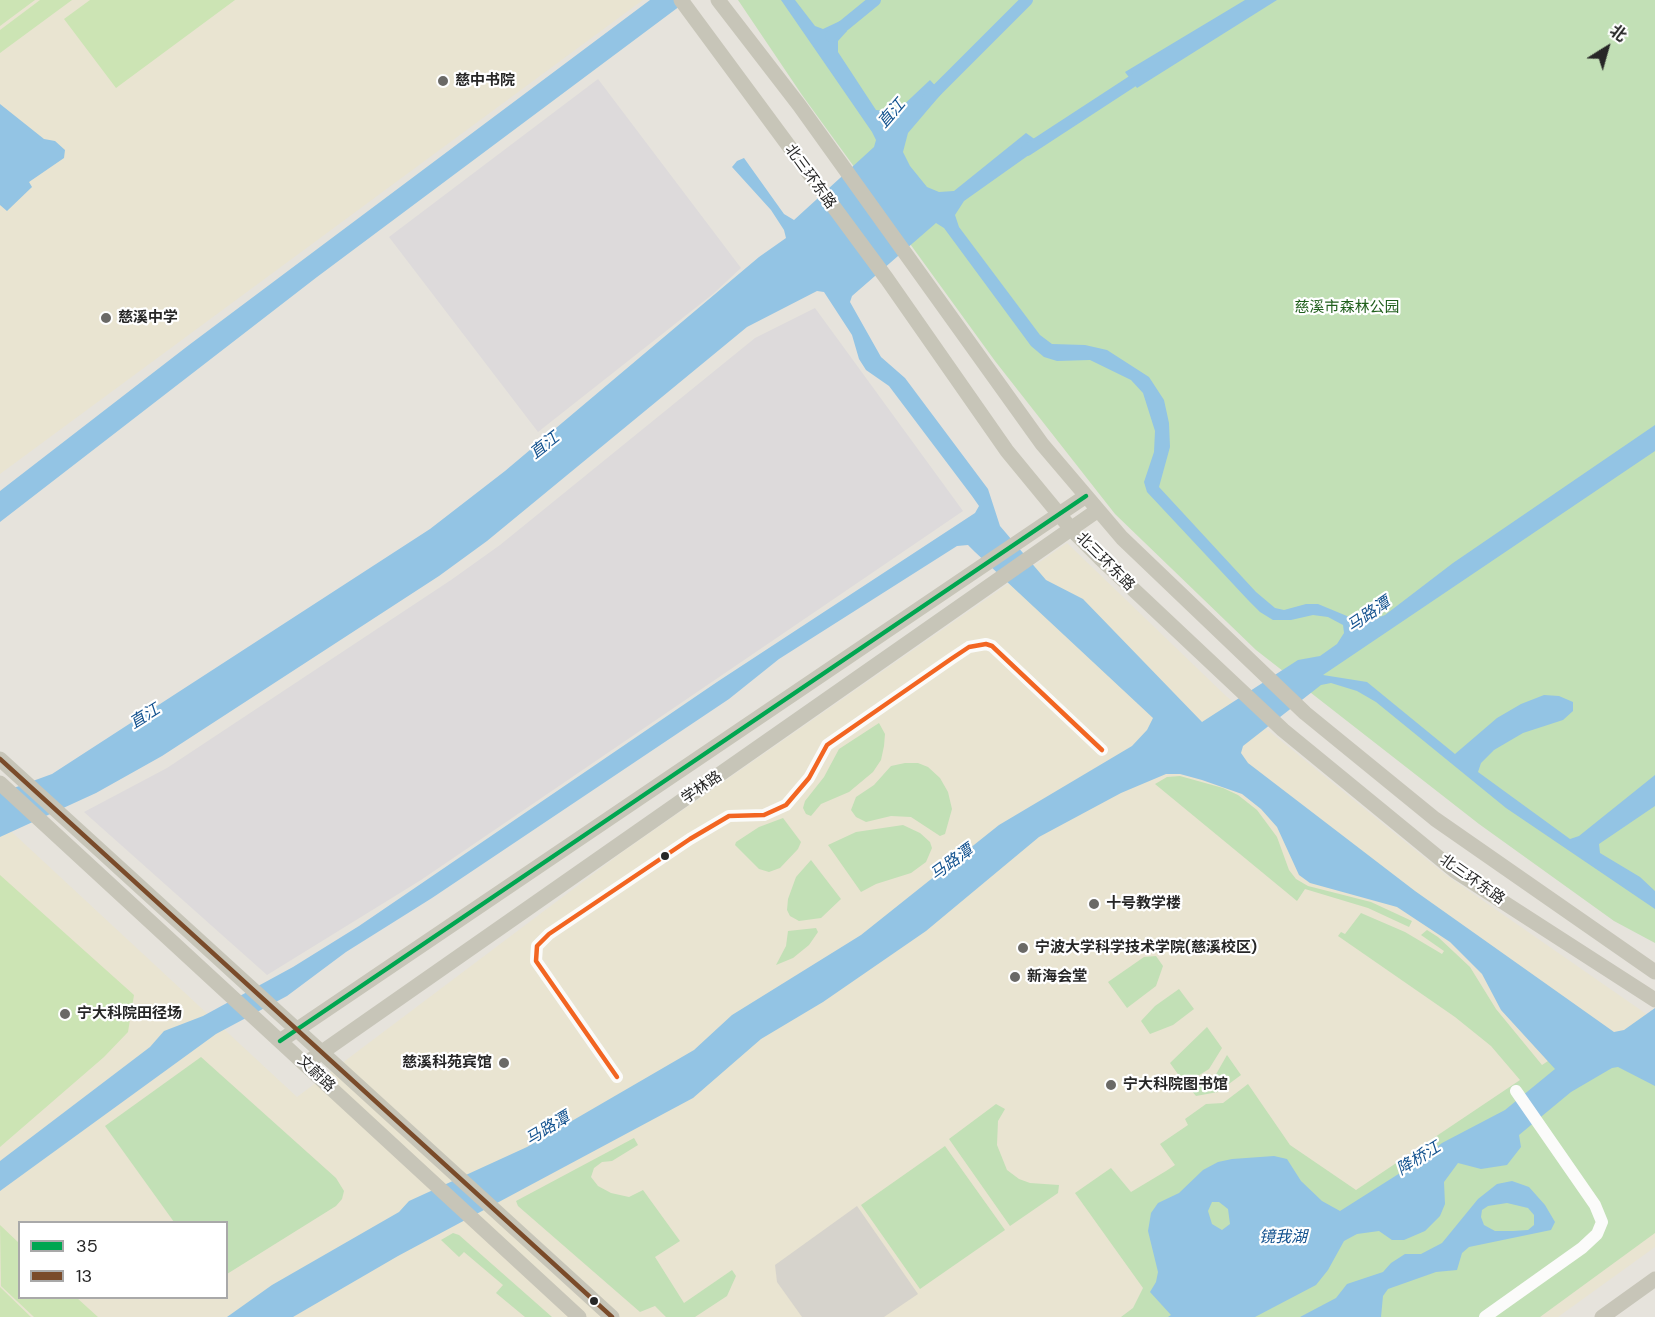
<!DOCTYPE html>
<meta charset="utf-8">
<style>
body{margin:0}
#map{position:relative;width:1655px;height:1317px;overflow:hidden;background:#e6e3dc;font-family:"DM Sans","Noto Sans SC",sans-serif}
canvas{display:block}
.legend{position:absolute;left:18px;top:1221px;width:210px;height:78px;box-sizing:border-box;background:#fff;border:2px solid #a9a9a9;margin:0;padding:8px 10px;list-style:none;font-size:18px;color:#272727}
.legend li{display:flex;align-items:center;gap:12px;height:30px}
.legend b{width:30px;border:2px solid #a9a9a9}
.north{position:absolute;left:1577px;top:18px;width:60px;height:60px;-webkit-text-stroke:4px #fff;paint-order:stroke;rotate:37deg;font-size:16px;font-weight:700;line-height:24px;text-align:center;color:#272727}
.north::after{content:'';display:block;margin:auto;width:21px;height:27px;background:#272727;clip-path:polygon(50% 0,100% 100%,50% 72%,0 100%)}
</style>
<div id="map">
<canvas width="1655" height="1317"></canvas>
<ul class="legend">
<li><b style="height:8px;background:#00a651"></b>35</li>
<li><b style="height:8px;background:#7a4b2a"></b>13</li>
</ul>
<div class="north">北</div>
</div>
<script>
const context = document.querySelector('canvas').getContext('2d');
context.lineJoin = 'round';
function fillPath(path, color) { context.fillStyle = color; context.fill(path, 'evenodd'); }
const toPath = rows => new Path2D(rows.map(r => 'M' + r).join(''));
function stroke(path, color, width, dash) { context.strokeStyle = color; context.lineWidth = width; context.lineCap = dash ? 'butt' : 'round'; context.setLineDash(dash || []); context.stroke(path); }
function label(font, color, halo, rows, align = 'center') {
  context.font = font + ' "DM Sans","Noto Sans SC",sans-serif'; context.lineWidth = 4.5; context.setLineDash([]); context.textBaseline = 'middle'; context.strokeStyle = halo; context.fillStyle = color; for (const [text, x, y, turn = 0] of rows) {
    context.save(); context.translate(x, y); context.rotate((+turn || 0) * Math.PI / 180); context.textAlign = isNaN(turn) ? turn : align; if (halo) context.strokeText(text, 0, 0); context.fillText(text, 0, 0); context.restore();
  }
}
fillPath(toPath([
 [598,79,741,268,713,294,538,432,389,237],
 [815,308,963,511,421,880,267,975,84,812,167,768,451,580,500,545,755,338]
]), '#dddadb');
fillPath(toPath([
 [0,0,643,0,0,474],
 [1067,543,1226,696,1446,875,1655,1020,1655,1247,1558,1317,0,1317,0,821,297,1097,621,853],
 [20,1222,226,1222,226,1298,20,1298]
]), '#e9e4d1');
fillPath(toPath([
 [738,0,1655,0,1655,943,1614,921,1479,824,1256,650,1115,514,995,361,802,95],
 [879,723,885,734,884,746,881,760,873,772,849,792,821,804,811,816,806,814,803,808,805,801,824,777,839,749],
 [905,763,918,763,928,767,940,778,948,792,952,809,945,834,940,836,911,817,891,816,866,822,856,817,851,810,856,797,874,785,891,766],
 [1180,776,1223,788,1238,795,1257,810,1277,837,1289,870,1296,879,1308,886,1371,902,1412,921,1409,927,1368,908,1305,889,1297,901,1155,784,1167,777],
 [783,818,801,842,798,849,780,868,769,872,759,869,735,845,736,842,759,827],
 [903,825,920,833,930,842,932,848,926,862,911,873,876,884,861,892,828,845,856,832],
 [811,860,841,899,821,918,799,921,790,916,787,910,788,899,796,877],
 [1361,913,1405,932,1442,954,1444,951,1421,935,1427,930,1438,937,1470,967,1496,1009,1542,1065,1598,1028,1655,1064,1655,1233,1540,1317,1121,1317,1133,1308,1143,1288,1075,1193,1111,1168,1131,1192,1166,1171,1175,1165,1160,1144,1188,1125,1185,1119,1206,1104,1223,1103,1248,1084,1290,1145,1356,1190,1520,1080,1491,1046,1455,1017,1338,936,1341,932,1345,934],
 [816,928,818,932,809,945,793,958,776,965,786,946,788,931],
 [1156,956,1163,966,1156,986,1127,1008,1108,982,1144,957],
 [1179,989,1194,1009,1173,1025,1150,1034,1141,1021,1155,1006],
 [1207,1027,1222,1048,1209,1069,1185,1084,1170,1063],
 [1227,1055,1241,1075,1218,1092,1196,1096,1191,1090,1215,1076],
 [201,1057,336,1178,344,1191,342,1199,336,1206,227,1274,226,1222,174,1222,105,1126],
 [996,1104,1005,1109,998,1121,997,1145,1007,1170,1019,1179,1030,1183,1059,1185,1058,1193,1010,1226,949,1139],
 [634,1138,638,1145,612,1161,602,1162,594,1168,591,1177,598,1186,611,1193,629,1197,643,1190,680,1241,655,1257,684,1303,732,1270,736,1276,727,1296,695,1317,666,1317,655,1306,640,1312,518,1206,516,1201],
 [945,1146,1005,1230,920,1289,861,1205],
 [453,1233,459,1235,552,1317,525,1317,496,1293,503,1285,464,1252,459,1257,441,1240]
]), '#c2e0b6');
fillPath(toPath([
 [0,0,35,0,0,26],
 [40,0,72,0,0,53,0,30],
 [90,0,235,0,116,88,64,19],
 [0,875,134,995,128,1032,104,1057,0,1147],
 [0,1225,19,1243,20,1298,77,1298,98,1317,34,1317,1,1286],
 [0,1287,31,1317,0,1317]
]), '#cce4b4');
fillPath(toPath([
 [857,1206,918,1294,884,1317,802,1317,777,1282,775,1265]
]), '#d6d3cc');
fillPath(toPath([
 [650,0,688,0,317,277,0,522,0,491,189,345],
 [781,0,795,0,815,26,823,29,840,21,847,31,838,41,838,52,876,110,896,112,930,80,942,93,908,133,903,152,910,166,927,187,939,192,954,191,1026,133,1043,145,964,201,955,215,959,227,1040,335,1052,344,1085,345,1107,350,1149,377,1164,400,1169,423,1170,447,1159,487,1256,592,1275,608,1284,610,1306,604,1318,604,1359,621,1372,620,1385,615,1453,563,1655,425,1655,451,1323,675,1367,682,1455,754,1497,718,1521,704,1544,695,1559,696,1573,702,1573,711,1563,720,1523,733,1494,750,1481,763,1478,772,1570,839,1579,836,1655,775,1655,806,1599,844,1600,853,1640,877,1655,891,1655,909,1506,808,1376,702,1357,691,1331,683,1321,685,1243,746,1241,753,1248,763,1415,891,1614,1032,1624,1030,1655,1008,1655,1086,1618,1067,1612,1068,1571,1092,1519,1135,1521,1147,1507,1165,1481,1169,1458,1163,1444,1182,1445,1204,1440,1216,1425,1231,1404,1240,1392,1240,1379,1231,1357,1234,1344,1241,1328,1270,1316,1285,1255,1317,1168,1317,1171,1315,1150,1292,1156,1282,1158,1272,1148,1231,1151,1213,1158,1203,1179,1193,1203,1170,1218,1162,1232,1159,1274,1156,1287,1159,1301,1181,1322,1201,1340,1211,1408,1168,1442,1143,1505,1110,1555,1069,1501,1010,1482,974,1450,942,1397,907,1310,883,1299,875,1277,827,1261,809,1242,794,1202,780,1180,774,1166,774,1121,793,1039,837,926,931,823,1002,761,1039,693,1098,398,1256,293,1317,227,1317,272,1285,399,1212,409,1201,527,1147,694,1050,732,1015,861,935,999,825,1132,746,1147,730,1153,718,975,552,968,545,957,546,779,659,729,699,432,898,346,952,287,996,216,1034,0,1191,0,1161,150,1047,164,1031,203,1016,293,967,359,926,717,682,975,513,979,506,972,496,889,386,866,370,859,359,852,335,824,292,817,291,747,327,487,541,439,576,162,756,96,793,0,837,0,793,52,774,430,529,505,471,759,257,786,238,784,230,771,210,732,167,737,161,744,158,784,214,794,220,874,147,876,140,872,132],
 [936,223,944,228,1031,346,1044,357,1057,361,1090,360,1131,380,1143,393,1155,431,1154,452,1144,482,1147,492,1248,600,1260,612,1273,620,1291,620,1313,615,1328,617,1343,625,1344,633,1337,644,1320,656,1298,660,1202,722,1083,599,1046,580,1000,526,988,489,905,378,881,357,850,302,852,296],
 [1212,1202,1219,1202,1228,1209,1230,1224,1222,1230,1212,1224,1208,1211],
 [1245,0,1277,0,1137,88,1125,72],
 [0,104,44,139,55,141,65,150,64,158,29,182,32,187,7,211,0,205],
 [1512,1181,1529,1187,1545,1205,1555,1222,1551,1230,1469,1247,1462,1253,1457,1270,1436,1272,1388,1289,1383,1296,1381,1317,1300,1317,1336,1298,1347,1284,1383,1272,1391,1263,1405,1254,1421,1254,1442,1243,1478,1199,1497,1184],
 [1507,1203,1528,1208,1534,1215,1534,1225,1528,1230,1513,1231,1495,1231,1484,1225,1481,1217,1482,1210,1488,1206]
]), '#93c4e4');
stroke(toPath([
 [831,36,875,0],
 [928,99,1027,0],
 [1027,150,1145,73]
]), '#93c4e4', 12);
stroke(toPath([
 [617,1077,536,961,537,946,549,934,690,839,729,816,764,815,786,805,809,778,827,745,951,659,969,647,986,644,992,646,1102,750],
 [1485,1317,1582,1248,1597,1234,1602,1222,1595,1205,1516,1091]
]), '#fbfbfa', 12);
stroke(toPath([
 [681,0,887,279,1007,451,1072,530,1100,558,1283,730,1455,871,1655,1000],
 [718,0,799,105,1042,444,1122,538,1305,713,1435,819,1655,972],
 [0,759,612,1317],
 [0,783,579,1317],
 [280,1041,1086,496],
 [305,1064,1098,510],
 [1602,1317,1655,1279]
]), '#c7c5b8', 15);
stroke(toPath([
 [280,1041,1086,496]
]), '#00a651', 4.5);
stroke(toPath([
 [0,759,612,1317]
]), '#7a4b2a', 4.5);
stroke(toPath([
 [617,1077,536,961,537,946,549,934,690,839,729,816,764,815,786,805,809,778,827,745,951,659,969,647,986,644,992,646,1102,750]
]), '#f26522', 4.5);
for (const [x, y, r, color] of [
 [443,81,6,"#6a6966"],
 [106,318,6,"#6a6966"],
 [665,856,5,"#272727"],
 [1094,904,6,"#6a6966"],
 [1023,948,6,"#6a6966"],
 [1015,977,6,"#6a6966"],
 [65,1014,6,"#6a6966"],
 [504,1063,6,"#6a6966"],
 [1111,1085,6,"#6a6966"],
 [594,1301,5,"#272727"]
]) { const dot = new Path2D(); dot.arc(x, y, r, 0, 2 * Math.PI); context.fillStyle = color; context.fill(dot); stroke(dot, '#fff', 2); }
label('bold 15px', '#272727', '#fff', [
 ["慈中书院",455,81],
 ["慈溪中学",118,318],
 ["十号教学楼",1106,904],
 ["宁波大学科学技术学院(慈溪校区)",1035,948],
 ["新海会堂",1027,977],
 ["宁大科院田径场",77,1014],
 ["慈溪科苑宾馆",492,1063,"right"],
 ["宁大科院图书馆",1123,1085]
], 'left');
label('15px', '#272727', '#fff', [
 ["北三环东路",810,177,54],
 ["北三环东路",1105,562,45],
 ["学林路",702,788,-35],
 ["北三环东路",1472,880,35],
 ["文蔚路",316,1074,43]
]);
label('15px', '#205f1c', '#fff', [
 ["慈溪市森林公园",1347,308]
]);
label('italic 16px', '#13528f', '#fff', [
 ["直江",892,114,-49],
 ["直江",545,446,-38],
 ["马路潭",1369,615,-34],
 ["直江",145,717,-32],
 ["马路潭",952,863,-36],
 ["马路潭",548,1129,-31],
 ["降桥江",1419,1159,-32],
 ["镜我湖",1283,1238]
]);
</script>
